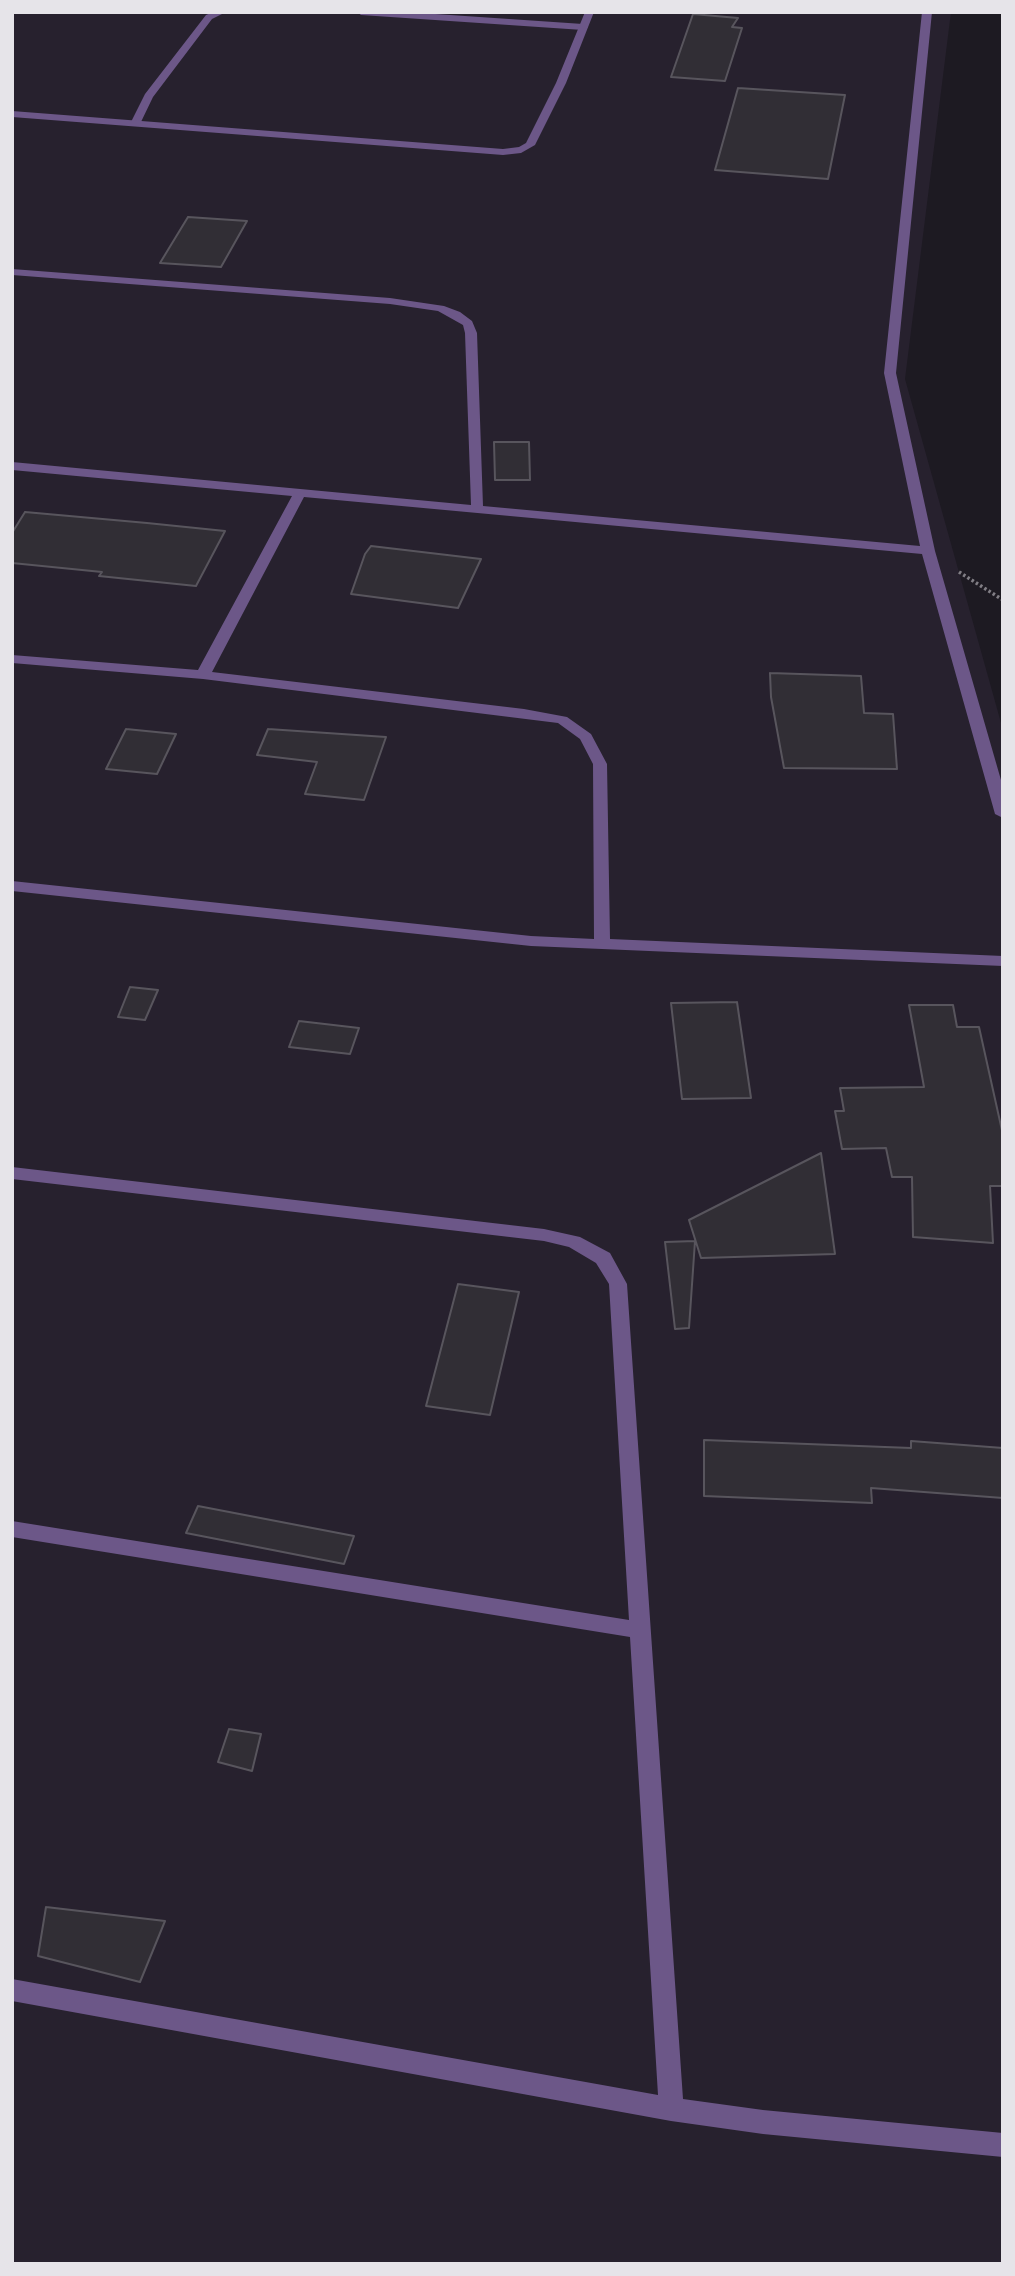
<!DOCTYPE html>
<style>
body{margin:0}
#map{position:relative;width:1015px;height:2276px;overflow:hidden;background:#1d1a22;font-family:"Archivo Narrow",sans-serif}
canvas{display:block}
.frame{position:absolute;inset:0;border:14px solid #e6e4e9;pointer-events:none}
</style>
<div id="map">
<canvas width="1015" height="2276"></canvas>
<div class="frame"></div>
</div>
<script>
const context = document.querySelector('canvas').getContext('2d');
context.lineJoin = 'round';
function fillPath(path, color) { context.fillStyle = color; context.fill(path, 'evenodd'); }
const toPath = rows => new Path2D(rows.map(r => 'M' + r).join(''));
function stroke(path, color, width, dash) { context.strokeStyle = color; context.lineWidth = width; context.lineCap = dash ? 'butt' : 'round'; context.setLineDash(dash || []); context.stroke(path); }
fillPath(toPath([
 [12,12,951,12,905,379,1003,730,1003,2264,12,2264]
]), '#27212e');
const building = toPath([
 [693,14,738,18,732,27,742,28,725,81,671,77,693,14],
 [738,88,845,95,828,179,715,170,738,88],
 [188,217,247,221,221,267,160,263,188,217],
 [494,442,529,442,530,480,495,480,494,442],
 [25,512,147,523,225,531,196,586,99,576,102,572,12,563,12,533,25,512],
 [371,546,481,559,458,608,351,594,365,554,371,546],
 [770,673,861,676,864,713,893,714,897,769,784,768,771,697,770,673],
 [126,729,176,734,157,774,106,769,126,729],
 [268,729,386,737,364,800,305,794,317,762,257,755,268,729],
 [130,987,158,990,145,1020,118,1017,130,987],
 [737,1002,751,1098,682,1099,671,1003,737,1002],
 [909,1005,953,1005,957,1027,979,1027,1003,1135,1003,1186,990,1186,993,1243,913,1237,912,1177,892,1177,886,1148,842,1149,835,1111,844,1111,840,1088,924,1087,909,1005],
 [299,1021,359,1028,350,1054,289,1047,299,1021],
 [821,1153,835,1254,701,1258,689,1220,821,1153],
 [695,1241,689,1328,675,1329,665,1242,695,1241],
 [458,1284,519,1292,490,1415,426,1406,458,1284],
 [704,1440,911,1448,911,1441,1003,1448,1003,1498,871,1488,872,1503,704,1496,704,1440],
 [198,1506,354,1536,344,1564,186,1533,198,1506],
 [229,1729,261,1734,252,1771,218,1762,229,1729],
 [46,1907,165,1921,140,1982,38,1956,46,1907]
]);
fillPath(building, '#312e35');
stroke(building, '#58555d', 2);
stroke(toPath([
 [959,572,1003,600]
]), '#817e85', 3.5, [2.5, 2.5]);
fillPath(toPath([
 [213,12,226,12,212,19,153,97,140,124,132,124,131,122,145,94,206,15,213,12],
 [357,12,406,12,583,24,588,27,583,30,361,15,357,12]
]), '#6c5788');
fillPath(toPath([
 [585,12,594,12,566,83,535,145,521,153,503,155,12,117,12,111,503,149,519,147,526,143,556,83,585,12],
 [922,12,932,12,896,373,935,551,1003,787,1003,818,995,814,922,554,304,497,212,672,524,709,567,717,591,734,607,764,610,939,1003,956,1003,966,531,946,12,891,12,881,531,936,594,939,593,764,580,739,558,723,203,679,12,663,12,655,198,670,292,496,12,470,12,462,471,505,465,333,463,325,438,311,390,304,12,275,12,269,390,298,444,306,460,312,472,321,477,333,483,506,920,546,884,373,922,12],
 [12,1167,544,1229,580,1237,610,1253,627,1284,683,2099,763,2110,1003,2133,1003,2157,763,2134,671,2121,12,2001,12,1979,658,2095,630,1637,12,1537,12,1521,629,1620,609,1284,596,1263,569,1247,544,1241,12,1179,12,1167]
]), '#6c5788');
</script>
